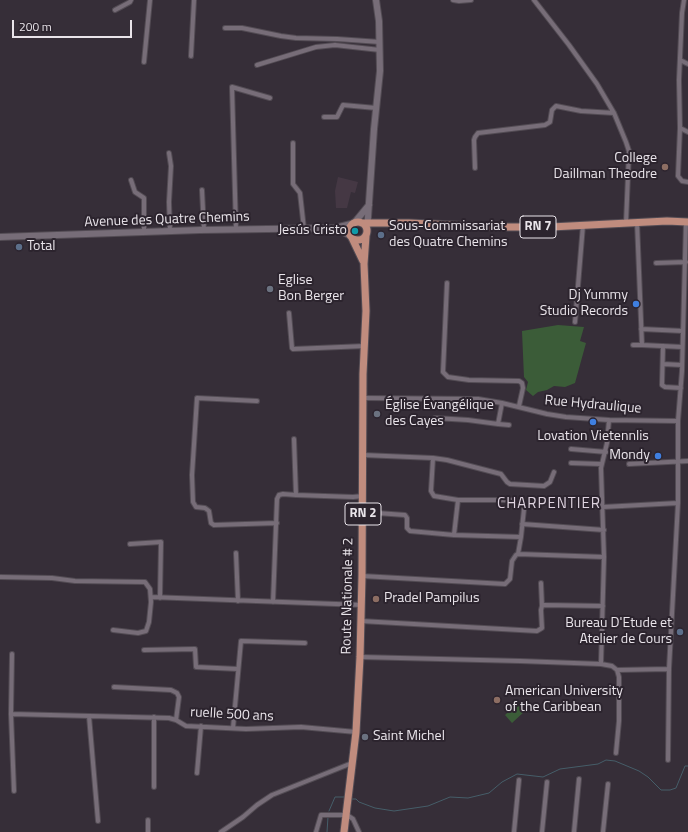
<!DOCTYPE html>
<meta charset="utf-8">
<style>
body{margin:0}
#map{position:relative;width:688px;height:832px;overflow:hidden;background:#362e38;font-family:"Titillium Web",sans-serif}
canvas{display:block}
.scale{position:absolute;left:12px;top:20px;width:120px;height:18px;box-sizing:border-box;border:2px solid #e9e4ea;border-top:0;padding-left:5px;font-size:12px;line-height:14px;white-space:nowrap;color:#e9e4ea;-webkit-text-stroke:3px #2c242e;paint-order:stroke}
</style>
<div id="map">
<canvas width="688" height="832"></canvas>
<div class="scale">200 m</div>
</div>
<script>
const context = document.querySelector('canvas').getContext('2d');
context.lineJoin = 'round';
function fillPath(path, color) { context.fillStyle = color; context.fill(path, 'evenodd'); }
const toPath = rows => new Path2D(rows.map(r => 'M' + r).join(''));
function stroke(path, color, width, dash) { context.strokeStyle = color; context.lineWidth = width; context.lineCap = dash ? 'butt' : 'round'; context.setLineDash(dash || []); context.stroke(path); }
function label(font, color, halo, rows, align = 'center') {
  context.font = font + ' "Titillium Web",sans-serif'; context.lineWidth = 4; context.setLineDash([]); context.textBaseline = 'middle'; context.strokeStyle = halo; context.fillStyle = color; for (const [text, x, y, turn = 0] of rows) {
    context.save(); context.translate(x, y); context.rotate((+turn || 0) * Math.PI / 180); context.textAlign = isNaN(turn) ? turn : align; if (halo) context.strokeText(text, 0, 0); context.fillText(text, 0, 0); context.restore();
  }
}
fillPath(toPath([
 [338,177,358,182,355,193,351,192,347,208,336,208,335,191]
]), '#453844');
fillPath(toPath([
 [558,325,584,327,580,341,586,343,575,383,565,387,554,386,547,390,538,392,533,396,526,390,528,382,524,377,522,331],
 [518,703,525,711,512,723,505,715]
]), '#3b5c38');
stroke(toPath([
 [352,799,356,799,359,802,375,808,394,811,428,806,450,797,468,798,489,793,502,782,517,774,543,777,560,769,598,764,606,760,615,761,639,771,648,777,661,790,670,790,676,788,685,766,688,766],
 [329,811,335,797,344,797],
 [327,832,328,817]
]), '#465e69', 1);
const minor = toPath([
 [453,0,459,1,471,0],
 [534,0,569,45,597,84,614,113,626,142,629,151,626,223],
 [684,0,682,13,679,80,680,128,688,132],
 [115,10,130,2,131,0],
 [225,28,242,28,281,36,296,38,337,39,380,42],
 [191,56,194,0],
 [680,60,688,64],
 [144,62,150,0],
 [257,65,316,47,335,45,380,50],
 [324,117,337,117,343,105,376,108],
 [680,128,678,176,682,181,688,182],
 [293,143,293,184,300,193,304,229],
 [169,153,171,166,169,202,170,231],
 [475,168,474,140,475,137,478,133,545,125,550,122,552,110,556,106,581,111,614,113],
 [131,180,135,192,144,198,144,232],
 [202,190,204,230],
 [637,222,642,345,682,347],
 [236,229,232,87,270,98],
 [656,263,686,262],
 [447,283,443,372,448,377,469,380,519,381,522,383,523,388,519,406],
 [289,313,292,348,293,349,365,346],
 [575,322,583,225],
 [641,329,683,331],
 [633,345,642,345],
 [663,346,662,385,665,387,681,388],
 [663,364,682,365],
 [364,398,478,399,502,403,547,414,566,417,609,420,678,421],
 [257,401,197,398,192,475,193,502,196,507,205,508,209,511,211,523,214,525,277,523],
 [435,418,468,420,498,424,502,403],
 [498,424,509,425],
 [571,449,606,452],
 [363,455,433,458,447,460,501,474,507,482,510,484,544,486,550,482,554,472],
 [433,458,431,491,434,496,458,500,514,500],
 [571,463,601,464],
 [629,464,688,461],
 [296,495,353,497,363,496],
 [603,507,678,503],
 [363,512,405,515,407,518,407,528,410,531,454,535,521,537,524,509],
 [522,524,604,530],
 [454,535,458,500],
 [130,544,161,542,160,598],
 [236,553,238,601],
 [518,554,521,537],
 [362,576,505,584,510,579,512,561,516,555,518,554,604,557],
 [0,577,52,578,75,581,145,582,150,589,151,602,149,622,146,631,138,633,113,630],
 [541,583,542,606],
 [151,597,362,605],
 [273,602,277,499,279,495,283,494,296,495,294,439],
 [361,621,537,631,542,628,541,610,542,606,544,605,603,606],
 [144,650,195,649,196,667,238,669],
 [12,654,11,714,14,791],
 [360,657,520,661,601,664,612,666,617,670,619,677,619,721,616,753],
 [601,664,604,557,601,468,607,443,609,420],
 [617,670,669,669],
 [114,687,171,690,177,693,179,697,176,720],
 [11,714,169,718,176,720,186,726,246,729,301,727,356,732],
 [89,716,98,821],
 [154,717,154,787],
 [233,728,241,641,305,643],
 [668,760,669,669,678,503,678,421,682,371,686,221],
 [197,773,201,726],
 [148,832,148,820],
 [221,832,243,817,257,805,272,795,352,763],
 [316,832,321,815,347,815,353,819,359,832],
 [514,832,519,780],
 [542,832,547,782],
 [574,832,579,779],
 [603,832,608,784]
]);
const secondary = toPath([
 [355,222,369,205],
 [335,228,351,236],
 [367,232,374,129,380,71,379,21,376,0],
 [0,237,200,230,335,228,351,224]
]);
const primary = toPath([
 '349 231a9 9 0 1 1 18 0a9 9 0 1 1-18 0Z',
 [362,223,409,223,497,227,551,227,667,221,688,222],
 [352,238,363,261],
 [344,832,356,732,360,657,362,576,363,374,366,311,364,264,366,236]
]);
stroke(minor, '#534c54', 6);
stroke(secondary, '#534c54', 8);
stroke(primary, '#534c54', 9);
stroke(minor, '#776d78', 4);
stroke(secondary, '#776d78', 6);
stroke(primary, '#c08c7e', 7);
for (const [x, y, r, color] of [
 [665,167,4,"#8d6e63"],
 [355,231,4,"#0f9aa8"],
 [381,235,4,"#5c6f8a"],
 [19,247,4,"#5c6f8a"],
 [270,289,4,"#6b7280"],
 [636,304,4,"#3f7fe0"],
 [377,414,4,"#6b7280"],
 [593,422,4,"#3f7fe0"],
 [658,456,4,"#3f7fe0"],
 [376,599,4,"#8d6e63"],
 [680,632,4,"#5c6f8a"],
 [497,700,4,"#8d6e63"],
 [365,737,4,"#6b7280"]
]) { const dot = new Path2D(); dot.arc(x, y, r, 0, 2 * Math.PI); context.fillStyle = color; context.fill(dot); stroke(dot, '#2c242e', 1.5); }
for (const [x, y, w] of [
 [538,227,36],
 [363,514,36]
]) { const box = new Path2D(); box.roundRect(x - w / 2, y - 11, w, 22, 3); context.fillStyle = '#2c242e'; context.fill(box); stroke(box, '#e9e4ea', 1); }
label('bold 13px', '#e9e4ea', null, [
 ["RN 7",538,227],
 ["RN 2",363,514]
]);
label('14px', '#e9e4ea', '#2c242e', [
 ["College",657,159,"right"],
 ["Daillman Theodre",657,175,"right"],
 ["Sous-Commissariat",389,227],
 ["des Quatre Chemins",389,243],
 ["Jesús Cristo",347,231,"right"],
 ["Total",27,247],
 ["Eglise",278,281],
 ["Bon Berger",278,297],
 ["Dj Yummy",628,296,"right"],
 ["Studio Records",628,312,"right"],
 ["Église Évangélique",385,406],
 ["des Cayes",385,422],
 ["Lovation Vietennlis",593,437,"center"],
 ["Mondy",650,456,"right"],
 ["Pradel Pampilus",384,599],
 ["Bureau D'Etude et",672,624,"right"],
 ["Atelier de Cours",672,640,"right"],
 ["American University",505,692],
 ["of the Caribbean",505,708],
 ["Saint Michel",373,737]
], 'left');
label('14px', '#e9e4ea', '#2c242e', [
 ["Avenue des Quatre Chemins",167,220,-2],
 ["Rue Hydraulique",593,405,5],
 ["Route Nationale # 2",348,596,-89],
 ["ruelle 500 ans",232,715,3]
]);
context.letterSpacing = '1px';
label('15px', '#dfd4e0', '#2c242e', [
 ["CHARPENTIER",549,504]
]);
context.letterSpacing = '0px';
</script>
